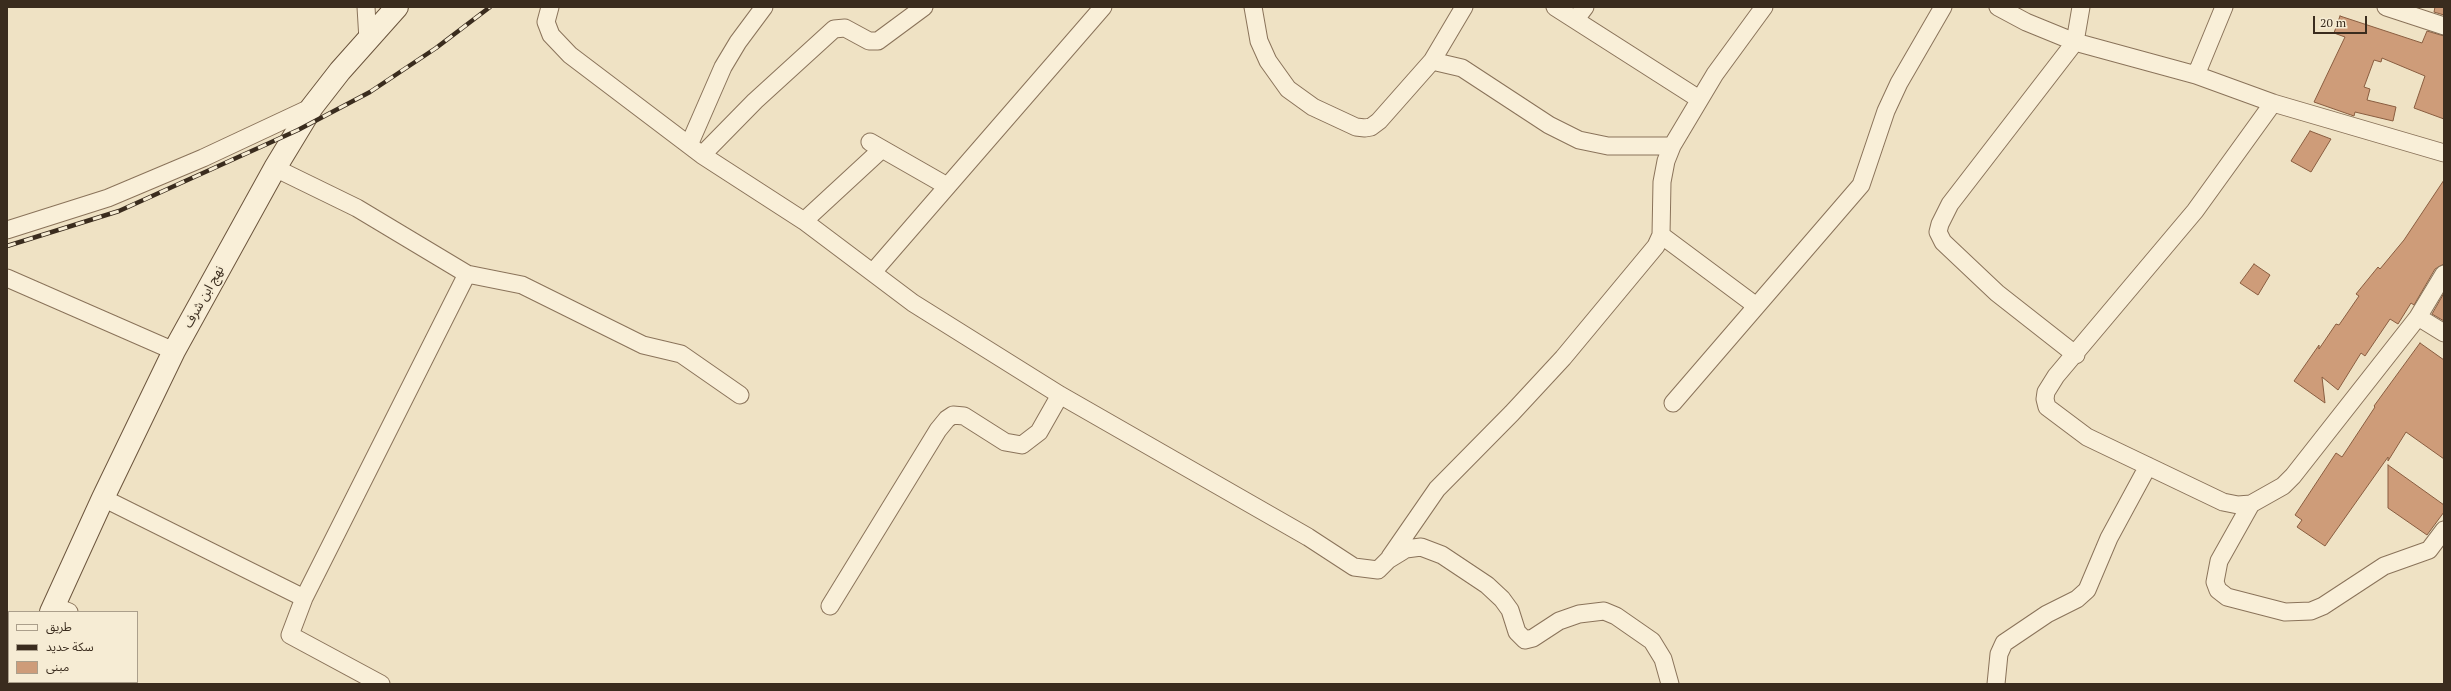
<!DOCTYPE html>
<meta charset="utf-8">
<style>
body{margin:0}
#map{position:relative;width:2451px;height:691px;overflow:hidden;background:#efe2c4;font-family:"PT Serif","Noto Sans Arabic",serif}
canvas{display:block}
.frame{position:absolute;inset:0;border:8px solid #3a2c1e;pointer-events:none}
.legend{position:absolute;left:8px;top:611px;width:130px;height:72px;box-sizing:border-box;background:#f6ecd4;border:1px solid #ab9f8b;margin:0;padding:5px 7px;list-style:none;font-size:12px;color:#3a2c1e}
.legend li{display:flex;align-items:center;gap:8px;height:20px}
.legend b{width:20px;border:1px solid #ab9f8b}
.scale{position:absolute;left:2313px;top:16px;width:54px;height:18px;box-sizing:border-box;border:2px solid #3a2c1e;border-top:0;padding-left:5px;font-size:12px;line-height:14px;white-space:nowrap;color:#3a2c1e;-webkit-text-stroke:3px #f6ecd4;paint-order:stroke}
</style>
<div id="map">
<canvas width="2451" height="691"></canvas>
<div class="frame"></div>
<ul class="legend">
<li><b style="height:5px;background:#f9efd8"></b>طريق</li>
<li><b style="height:5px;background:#3a2c1e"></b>سكة حديد</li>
<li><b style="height:11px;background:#ce9c79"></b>مبنى</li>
</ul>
<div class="scale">20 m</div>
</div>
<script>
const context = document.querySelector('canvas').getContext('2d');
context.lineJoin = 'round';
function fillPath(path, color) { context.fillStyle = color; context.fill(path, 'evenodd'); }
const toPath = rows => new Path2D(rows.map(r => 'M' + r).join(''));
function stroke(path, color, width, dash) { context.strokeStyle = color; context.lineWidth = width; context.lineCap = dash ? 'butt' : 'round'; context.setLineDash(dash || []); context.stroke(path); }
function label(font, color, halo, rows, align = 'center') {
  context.font = font + ' "PT Serif","Noto Sans Arabic",serif'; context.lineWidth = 3.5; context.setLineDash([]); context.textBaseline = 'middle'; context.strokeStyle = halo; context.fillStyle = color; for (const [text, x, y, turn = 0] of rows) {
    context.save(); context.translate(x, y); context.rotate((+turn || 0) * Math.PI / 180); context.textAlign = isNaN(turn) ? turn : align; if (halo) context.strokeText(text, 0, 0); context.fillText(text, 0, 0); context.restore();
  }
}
const building = toPath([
 [2435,7,2444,7,2444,15,2434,12,2435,7],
 [2340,16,2422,43,2427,31,2444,36,2444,119,2414,108,2425,76,2382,58,2381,62,2374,60,2364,87,2370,89,2367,100,2396,107,2393,121,2355,112,2354,116,2314,102,2345,37,2334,33,2340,16],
 [2310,131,2331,139,2311,172,2291,161,2310,131],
 [2444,180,2444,264,2435,269,2414,305,2411,303,2398,324,2390,319,2365,356,2361,353,2338,390,2322,377,2325,403,2294,381,2319,345,2319,349,2336,324,2339,325,2359,296,2356,294,2378,267,2380,269,2404,240,2444,180],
 [2254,264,2270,275,2258,295,2240,283,2254,264],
 [2444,293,2444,321,2432,314,2444,293],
 [2420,343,2444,360,2444,459,2406,432,2388,461,2388,457,2325,546,2297,527,2302,520,2295,515,2336,453,2342,457,2375,407,2374,406,2420,343],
 [2388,465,2444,505,2444,512,2427,535,2388,508,2388,465]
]);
fillPath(building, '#ce9c79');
stroke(building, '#895d40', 1);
const minor = toPath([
 [366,7,368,40],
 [550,7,546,22,551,35,570,55,702,155,804,221,913,303,1060,395,1308,537,1354,567,1378,570,1388,560,1406,549,1421,547,1442,555,1487,585,1502,599,1510,610,1517,632,1525,640,1533,638,1559,621,1579,614,1604,611,1616,616,1652,641,1663,659,1670,684],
 [1253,7,1259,41,1268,61,1288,89,1313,107,1356,127,1365,128,1371,127,1379,121,1432,61,1464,7],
 [1555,7,1699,99],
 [1998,7,2026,22,2075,42,2196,75,2273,103,2444,153],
 [2386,7,2444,26],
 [1576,19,1585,7],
 [1432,61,1462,68,1549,125,1579,140,1608,146,1672,146],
 [2196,75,2224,7],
 [2273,103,2195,211,2056,376,2046,392,2045,399,2047,407,2087,437,2223,502,2238,505,2251,504,2283,486,2293,476,2418,317],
 [870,142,947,186],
 [689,145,723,67,738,42,764,7],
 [702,155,755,101,834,29,845,28,869,41,878,41,924,7],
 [275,168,357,208,467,274,522,285,643,345,681,354,740,395],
 [804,221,882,149],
 [7,230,108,198,203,158,312,107],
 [1661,235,1755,305],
 [873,272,1103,7],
 [2444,274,2418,317,2444,333],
 [7,278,174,351],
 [2076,355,1997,293,1943,242,1938,232,1940,224,1950,204,2075,42,2081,7],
 [1673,403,1861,185,1886,111,1899,83,1943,7],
 [103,498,304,598],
 [2251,504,2219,561,2215,582,2218,590,2227,597,2285,612,2311,611,2323,606,2384,566,2429,550,2444,530],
 [1390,557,1437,489,1512,413,1563,358,1656,246,1661,235,1662,182,1666,161,1672,146,1715,74,1764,7],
 [54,606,69,612],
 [830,606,938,430,947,419,953,415,964,416,1005,442,1022,445,1039,432,1060,395],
 [108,682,109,684],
 [381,684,290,635,304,598,467,274],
 [1996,684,1999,654,2004,643,2047,614,2077,599,2087,590,2109,538,2148,466]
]);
const secondary = toPath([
 [51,612,103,498,174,351,275,168,312,107,340,71,397,7],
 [18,684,19,682]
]);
stroke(minor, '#8a735a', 19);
stroke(secondary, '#6c553d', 24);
stroke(minor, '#f9efd8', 17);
stroke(secondary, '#f9efd8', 22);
const rail = toPath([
 [7,246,119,211,298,130,370,92,436,48,490,7]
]);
stroke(rail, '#3a2c1e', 4.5);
stroke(rail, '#f6ecd4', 3, [9]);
label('13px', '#3a2c1e', '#f6ecd4', [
 ["نهج ابن شرف",204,297,-61]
]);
</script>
